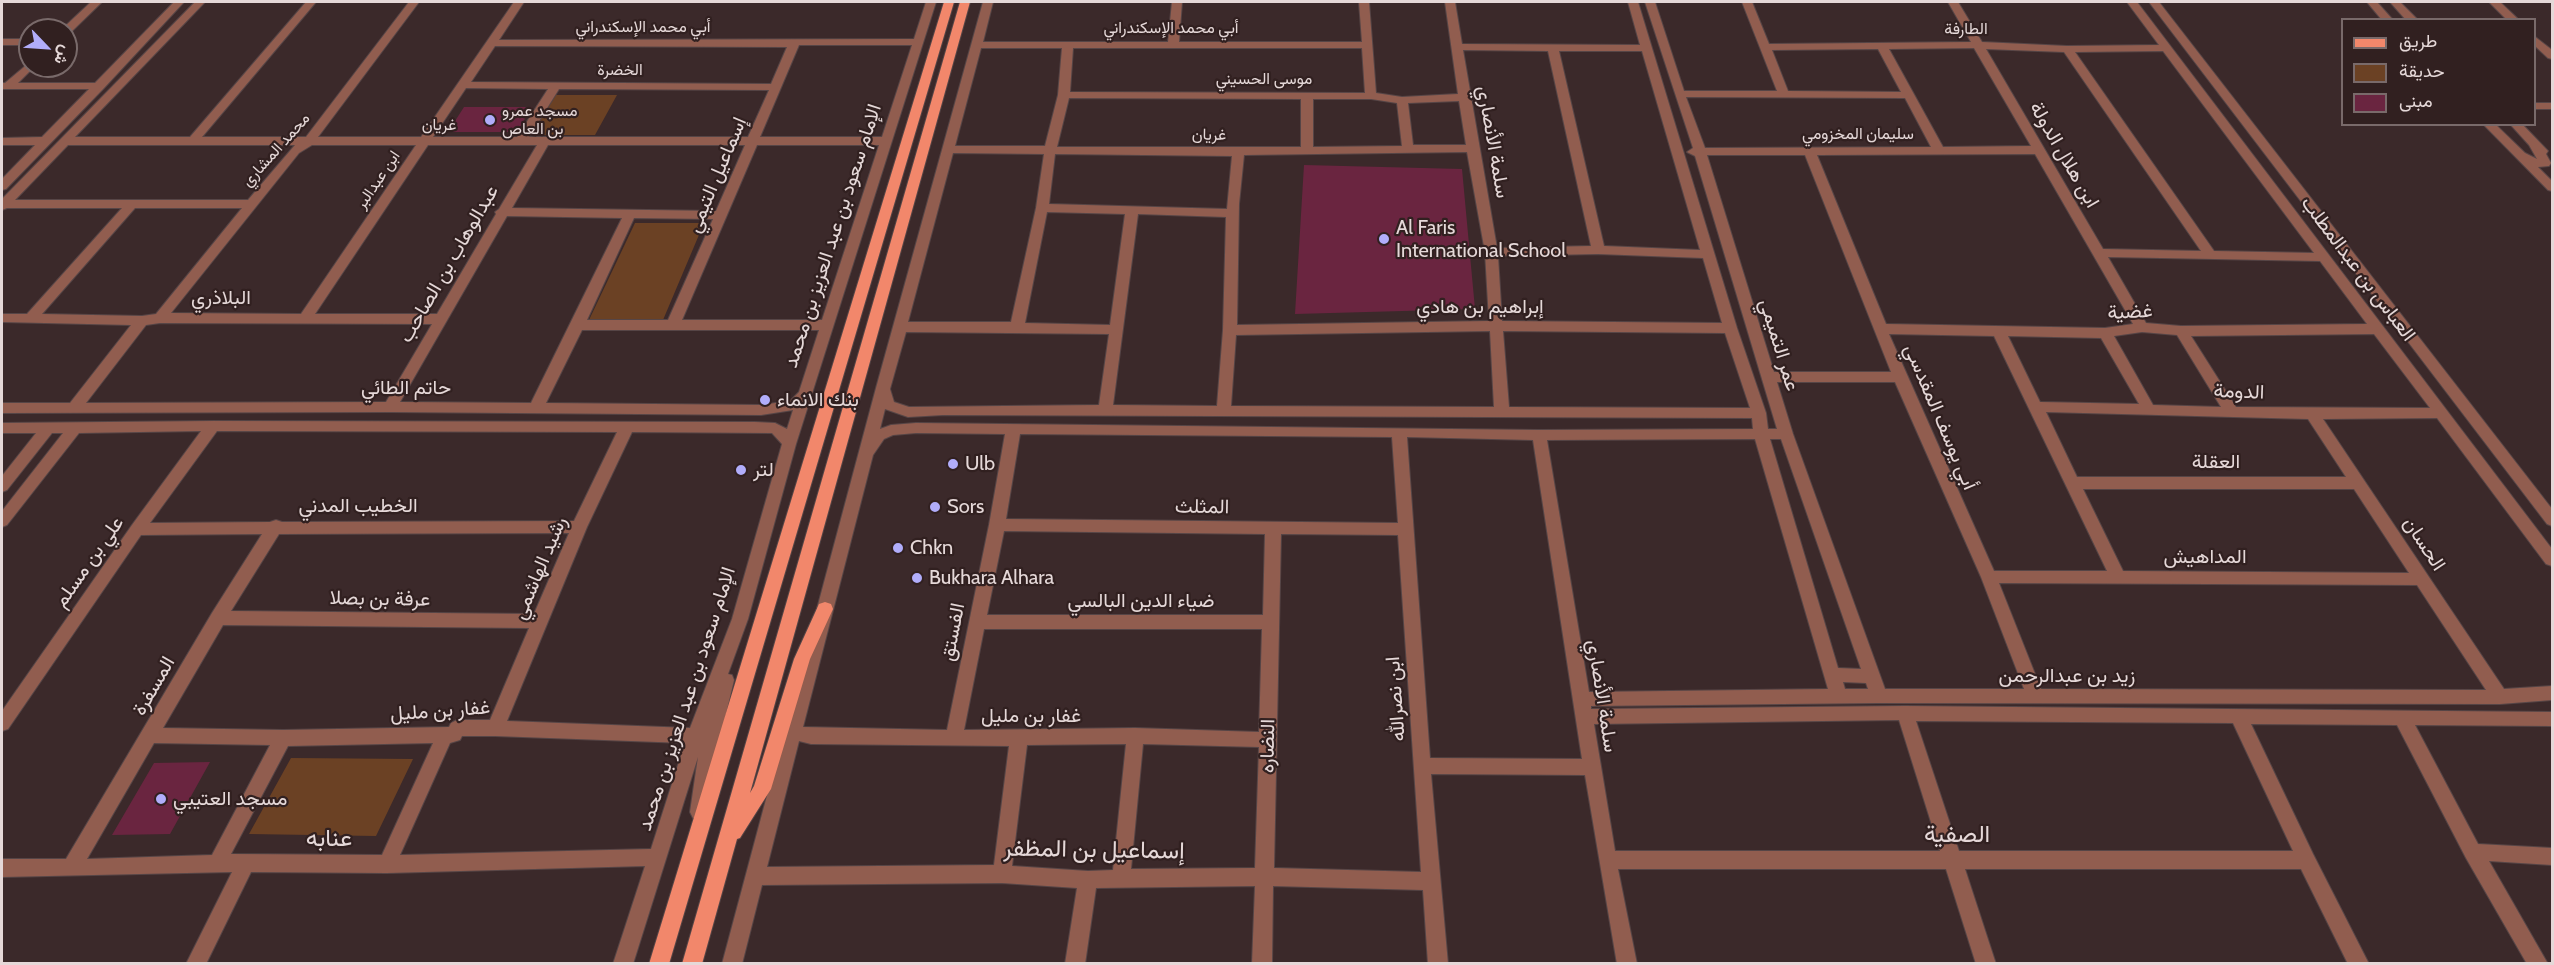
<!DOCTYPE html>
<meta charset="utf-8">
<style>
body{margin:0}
#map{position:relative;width:2554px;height:965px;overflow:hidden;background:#3b292a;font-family:Cabin,Vazirmatn,sans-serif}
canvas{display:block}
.frame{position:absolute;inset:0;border:3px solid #e5d8d8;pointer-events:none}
.legend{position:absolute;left:2341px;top:18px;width:195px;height:108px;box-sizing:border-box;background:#312020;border:2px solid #796a6a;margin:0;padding:8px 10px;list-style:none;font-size:18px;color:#e5d8d8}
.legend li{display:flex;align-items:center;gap:12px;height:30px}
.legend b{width:30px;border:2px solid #796a6a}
.north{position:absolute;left:18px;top:18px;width:60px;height:60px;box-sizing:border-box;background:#312020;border:2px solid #796a6a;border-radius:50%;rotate:115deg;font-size:16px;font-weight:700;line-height:24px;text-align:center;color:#e5d8d8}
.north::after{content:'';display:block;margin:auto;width:21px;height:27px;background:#b1adfa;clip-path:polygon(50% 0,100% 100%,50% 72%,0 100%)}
</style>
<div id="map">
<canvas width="2554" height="965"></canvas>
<div class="frame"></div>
<ul class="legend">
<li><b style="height:8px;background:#f2876b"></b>طريق</li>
<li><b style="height:16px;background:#6b4124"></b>حديقة</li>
<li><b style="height:16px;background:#6a2540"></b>مبنى</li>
</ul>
<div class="north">ش</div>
</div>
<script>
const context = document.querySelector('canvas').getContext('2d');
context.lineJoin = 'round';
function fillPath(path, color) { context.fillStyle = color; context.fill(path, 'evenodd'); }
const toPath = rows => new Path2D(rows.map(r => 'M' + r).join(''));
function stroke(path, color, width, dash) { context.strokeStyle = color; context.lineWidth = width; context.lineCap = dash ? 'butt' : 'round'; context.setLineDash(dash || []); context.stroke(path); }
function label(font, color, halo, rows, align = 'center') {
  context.font = font + ' Cabin,Vazirmatn,sans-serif'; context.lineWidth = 4.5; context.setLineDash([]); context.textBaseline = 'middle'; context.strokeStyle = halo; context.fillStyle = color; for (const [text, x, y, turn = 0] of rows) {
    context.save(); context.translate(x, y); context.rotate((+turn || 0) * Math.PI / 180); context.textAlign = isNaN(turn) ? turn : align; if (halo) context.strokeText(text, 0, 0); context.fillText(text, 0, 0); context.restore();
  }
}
fillPath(toPath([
 [554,95,617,95,595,135,530,135],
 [635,223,704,223,663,320,589,320],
 [291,758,413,759,376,836,249,834]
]), '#6b4124');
fillPath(toPath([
 [464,107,532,107,517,132,448,132],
 [1304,165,1462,169,1475,309,1295,314],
 [210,762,170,834,112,835,154,763]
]), '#6a2540');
const minor = toPath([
 [91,2,102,2,70,33,66,34,66,30,61,30,91,2],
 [174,2,184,2,104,88,6,189,2,190,2,179,35,145,2,145,2,138,42,137,89,89,2,89,2,83,5,83,30,62,30,66,35,66,18,83,95,83,174,2],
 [195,2,205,2,75,137,190,137,306,2,316,2,202,137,306,137,409,2,419,2,318,137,421,137,514,2,524,2,499,40,914,39,926,2,936,2,796,444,748,619,728,674,732,675,734,680,716,756,708,812,705,818,699,820,693,818,690,812,698,757,633,964,613,964,645,866,387,873,251,872,206,964,186,964,232,872,2,877,2,859,66,859,212,613,262,534,141,535,8,729,2,731,2,711,132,525,201,431,79,433,7,525,2,527,2,511,63,433,52,433,7,490,2,492,2,476,36,433,2,433,2,423,213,421,755,422,775,423,787,429,793,410,761,415,390,412,2,413,2,403,70,403,131,325,2,322,2,314,27,314,122,208,7,208,2,210,2,199,195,2],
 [799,45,912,45,882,137,760,137,799,45],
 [495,46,787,47,771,84,471,82,495,46],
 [466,88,548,89,517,137,433,137,466,88],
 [559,89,769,90,748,137,529,137,559,89],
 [68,145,295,145,248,200,15,200,68,145],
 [312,145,416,145,301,314,171,313,299,153,312,145],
 [428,145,537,145,499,209,495,212,496,214,437,314,315,314,428,145],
 [548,145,745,145,716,211,512,208,548,145],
 [757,145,879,145,822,320,682,320,757,145],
 [135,208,242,208,156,314,142,316,42,314,135,208],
 [507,216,622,218,531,403,400,402,507,216],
 [634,218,713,219,668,320,587,320,634,218],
 [160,323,432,324,386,402,86,403,146,325,160,323],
 [582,330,819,330,799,392,790,401,761,405,546,403,582,330],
 [217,431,617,432,574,521,282,522,276,520,270,522,150,523,217,431],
 [632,432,772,433,782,444,732,619,690,728,507,721,587,527,632,432],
 [569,533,534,614,231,611,279,534,569,533],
 [223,625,529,628,490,720,457,720,451,723,449,727,283,730,163,728,223,625],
 [462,736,495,736,685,743,651,849,400,855,450,743,460,740,462,736],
 [154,743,270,745,212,855,87,859,154,743],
 [433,743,382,855,231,854,288,746,433,743],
 [983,2,993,2,983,42,1168,42,1172,2,1182,2,1179,42,1362,42,1359,2,1369,2,1376,93,1402,97,1458,94,1445,2,1455,2,1462,44,1640,45,1628,2,1638,2,1737,328,1766,413,1768,429,1777,429,1695,156,1687,152,1693,148,1645,2,1655,2,1684,91,1777,91,1742,2,1752,2,1769,44,1971,42,1948,2,1958,2,1982,42,2067,46,2159,45,2127,2,2137,2,2552,549,2552,566,2546,564,2437,418,2323,419,2504,689,2552,686,2552,700,2500,704,1879,703,1591,706,1591,709,1905,706,2552,712,2552,726,2415,725,2478,844,2552,848,2552,865,2489,861,2548,964,2527,964,2466,858,2397,725,2251,724,2313,854,2369,964,2348,964,2301,869,1965,869,1996,964,1976,964,1946,869,1618,869,1637,964,1617,964,1585,775,1431,774,1448,964,1428,964,1423,890,1273,886,1272,964,1252,964,1255,886,1096,888,1085,964,1065,964,1077,888,1002,883,762,885,742,964,722,964,876,388,983,2],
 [981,48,1062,48,1058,95,1045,146,955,146,981,48],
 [1073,48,1362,48,1365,93,1070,92,1073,48],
 [1974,48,2031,146,1943,147,1889,49,1974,48],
 [1878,49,1901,92,1788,91,1772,50,1878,49],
 [1986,49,2064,52,2201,251,2103,249,1986,49],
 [1463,50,1548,51,1591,246,1497,248,1463,50],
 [1559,51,1642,51,1700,250,1604,246,1559,51],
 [2163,51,2314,253,2214,251,2075,52,2163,51],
 [1686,97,1905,98,1931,147,1705,148,1686,97],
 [1069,98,1301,99,1301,147,1057,147,1069,98],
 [1313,99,1371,99,1397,103,1402,146,1313,147,1313,99],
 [1459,101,1466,145,1413,145,1408,103,1459,101],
 [1467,152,1485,252,1489,321,1237,325,1239,204,1244,155,1467,152],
 [953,153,1044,154,1036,208,1011,322,908,322,953,153],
 [1055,154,1232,156,1227,209,1049,204,1055,154],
 [2035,154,2133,324,2105,328,1886,324,1817,155,2035,154],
 [1707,155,1805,155,1891,372,1774,372,1707,155],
 [1047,212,1125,214,1110,325,1025,323,1047,212],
 [1138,214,1226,217,1223,330,1217,406,1113,405,1138,214],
 [1598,254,1703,258,1722,323,1502,321,1498,256,1598,254],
 [2108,257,2320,261,2367,324,2181,326,2146,323,2108,257],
 [1490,331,1494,407,1231,406,1236,335,1490,331],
 [1503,331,1725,333,1750,408,1509,407,1503,331],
 [906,332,1109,334,1099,405,909,407,894,402,890,389,906,332],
 [2142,332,2177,335,2221,407,2153,405,2114,336,2142,332],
 [1889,334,1994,336,2107,571,1994,571,1889,334],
 [2374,334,2430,408,2236,407,2191,336,2374,334],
 [2008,336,2101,338,2139,404,2040,402,2008,336],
 [1777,382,1895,382,1981,577,2024,689,1885,689,1793,434,1777,382],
 [885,409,908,417,943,415,1752,418,1753,429,1539,430,916,423,891,425,880,429,885,409],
 [2046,412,2308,419,2346,477,2077,477,2046,412],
 [916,433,1005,434,989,525,947,730,803,727,873,455,884,439,893,435,916,433],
 [1020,434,1392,437,1398,523,1006,519,1020,434],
 [1407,437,1533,440,1582,759,1430,758,1407,437],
 [1755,439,1828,689,1589,692,1547,440,1755,439],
 [1770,439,1781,439,1861,669,1838,668,1770,439],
 [2083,489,2354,489,2409,573,2123,571,2083,489],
 [1004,531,1265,534,1263,615,987,615,1004,531],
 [1281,534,1398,535,1421,872,1274,868,1281,534],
 [1999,583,2417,585,2486,690,2041,689,1999,583],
 [984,629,1262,629,1259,732,1135,728,964,730,984,629],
 [1843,682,1866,683,1868,689,1845,689,1843,682],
 [1899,720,1940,851,1615,851,1594,724,1899,720],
 [1916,721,2233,723,2293,851,1959,851,1916,721],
 [799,741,811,744,1009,746,994,865,767,867,799,741],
 [1126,744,1113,870,1088,871,1012,866,1027,745,1126,744],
 [1143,744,1259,747,1255,868,1131,869,1143,744],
 [2149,2,2159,2,2552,509,2552,526,2547,524,2149,2],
 [2367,2,2377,2,2393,20,2382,20,2367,2],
 [2390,2,2400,2,2418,20,2406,20,2390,2],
 [2489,2,2500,2,2519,20,2507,20,2489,2],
 [2534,36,2552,50,2552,59,2548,58,2534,45,2534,36],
 [2,39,30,39,30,45,2,45,2,39],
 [2534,103,2552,103,2552,109,2534,109,2534,103],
 [2483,124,2495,124,2525,153,2537,159,2529,145,2510,124,2522,124,2548,151,2546,154,2551,163,2549,166,2538,167,2552,181,2552,191,2548,190,2483,124]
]);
const major = toPath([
 [944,2,954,2,669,964,649,964,944,2],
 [960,2,970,2,750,793,754,786,794,659,819,604,825,602,831,604,833,609,810,659,771,789,740,838,737,839,702,964,682,964,960,2]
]);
stroke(minor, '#564546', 2);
stroke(major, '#564546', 2);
fillPath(minor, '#915d4f');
fillPath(major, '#f2876b');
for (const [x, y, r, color] of [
 [490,120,6,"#b1adfa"],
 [1384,239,6,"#b1adfa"],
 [765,400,6,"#b1adfa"],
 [953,464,6,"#b1adfa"],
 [741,470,6,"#b1adfa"],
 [935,507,6,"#b1adfa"],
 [898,548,6,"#b1adfa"],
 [917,578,6,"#b1adfa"],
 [161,799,6,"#b1adfa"]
]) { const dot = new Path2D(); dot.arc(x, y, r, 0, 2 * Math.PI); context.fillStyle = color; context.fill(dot); stroke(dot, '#312020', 2); }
label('16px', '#e5d8d8', '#312020', [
 ["أبي محمد الإسكندراني",643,27],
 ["أبي محمد الإسكندراني",1171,28],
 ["الطارفة",1966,29],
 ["الخضرة",620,70],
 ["موسى الحسيني",1264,79],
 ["غريان",439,125],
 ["سليمان المخزومي",1858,134],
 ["غريان",1209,135,1],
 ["محمد المشاري",276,150,-48],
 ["ابن عبدالبر",378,180,-56]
]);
label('16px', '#e5d8d8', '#312020', [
 ["مسجد عمرو",502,111],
 ["بن العاص",502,129]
], 'left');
label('20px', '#e5d8d8', '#312020', [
 ["سلمة الأنصاري",1493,142,80],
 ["ابن هلال الدولة",2064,155,60],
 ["إسماعيل التيمي",717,175,-67],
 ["الإمام سعود بن عبد العزيز بن محمد",833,236,-72],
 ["عبدالوهاب بن الصاحب",449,264,-60],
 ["العباس بن عبدالمطلب",2358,269,53],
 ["البلاذري",221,298],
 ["إبراهيم بن هادي",1480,307],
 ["غضية",2130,312,-3],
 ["عمر التميمي",1779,345,73],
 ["حاتم الطائي",406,388],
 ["الدومة",2239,392,2],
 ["أبي يوسف المقدسي",1940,417,67],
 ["العقلة",2216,462],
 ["الخطيب المدني",358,506],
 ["المثلث",1202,507,1],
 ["الحسان",2424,544,57],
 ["المداهيش",2205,557],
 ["علي بن مسلم",89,562,-55],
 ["رشيد الهاشمي",540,568,-67],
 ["عرفة بن بصلا",380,599,1],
 ["ضياء الدين البالسي",1141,601],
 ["الفستق",953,632,-79],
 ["زيد بن عبدالرحمن",2067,676],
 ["المسفرة",154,686,-60],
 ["سلمة الأنصاري",1602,696,81],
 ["الإمام سعود بن عبد العزيز بن محمد",687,699,-72],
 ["ابن نصرالله",1396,699,-94],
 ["غفار بن مليل",440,711,-4],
 ["غفار بن مليل",1031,716],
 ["النضاره",1268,746,-89]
]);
label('20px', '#e5d8d8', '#312020', [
 ["Al Faris",1396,228],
 ["International School",1396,251],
 ["بنك الانماء",777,400],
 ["Ulb",965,464],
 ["لتر",753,470],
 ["Sors",947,507],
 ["Chkn",910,548],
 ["Bukhara Alhara",929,578],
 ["مسجد العتيبي",173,799]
], 'left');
label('24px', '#e5d8d8', '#312020', [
 ["الصفية",1957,835],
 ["عنابه",329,839],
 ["إسماعيل بن المظفر",1094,850,1]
]);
</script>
